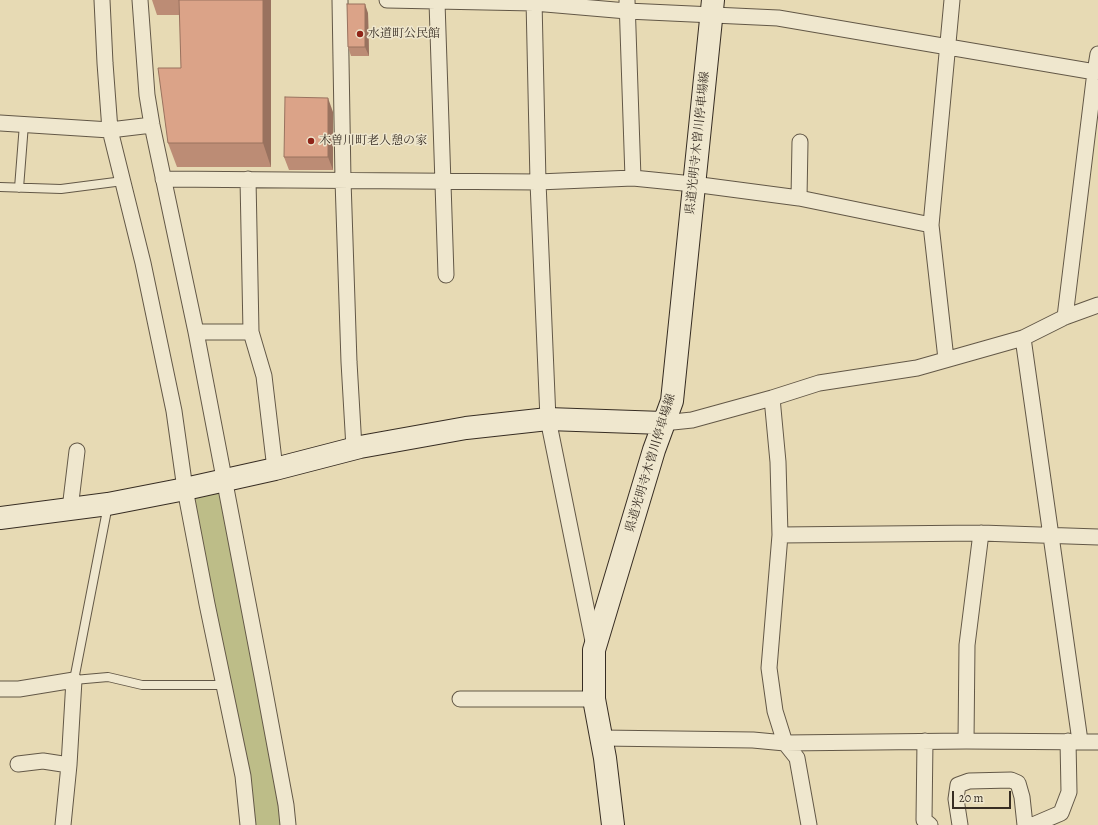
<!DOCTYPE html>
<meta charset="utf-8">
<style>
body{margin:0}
#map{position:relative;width:1098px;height:825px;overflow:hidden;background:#e7dab4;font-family:Alegreya,serif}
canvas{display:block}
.scale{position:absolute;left:952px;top:791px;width:59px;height:18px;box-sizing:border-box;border:2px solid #372d23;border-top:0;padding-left:5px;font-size:12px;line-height:14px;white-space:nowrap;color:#372d23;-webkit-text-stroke:3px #efe7ce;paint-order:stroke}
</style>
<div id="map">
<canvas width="1098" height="825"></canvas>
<div class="scale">20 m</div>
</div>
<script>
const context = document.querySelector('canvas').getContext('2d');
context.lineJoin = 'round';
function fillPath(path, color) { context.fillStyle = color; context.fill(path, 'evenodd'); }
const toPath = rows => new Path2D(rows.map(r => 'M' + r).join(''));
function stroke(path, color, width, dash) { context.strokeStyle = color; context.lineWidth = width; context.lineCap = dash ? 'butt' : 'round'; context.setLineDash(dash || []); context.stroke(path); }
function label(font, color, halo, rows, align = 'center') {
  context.font = font + ' Alegreya,"Noto Serif JP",serif'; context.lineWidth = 3; context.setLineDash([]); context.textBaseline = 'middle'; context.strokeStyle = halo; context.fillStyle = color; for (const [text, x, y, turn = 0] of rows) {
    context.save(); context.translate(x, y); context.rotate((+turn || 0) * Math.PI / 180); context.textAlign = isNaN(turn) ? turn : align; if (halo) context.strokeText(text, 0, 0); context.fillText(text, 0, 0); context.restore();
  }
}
fillPath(toPath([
 [224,480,288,825,248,825,185,489]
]), '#bdbd88');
const lane = toPath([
 [0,187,61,189,123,181],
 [19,188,24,124],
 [108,505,74,680,108,677,142,685,224,685]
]);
const street = toPath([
 [102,0,105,63,110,130,143,263,174,411,185,489,207,604,243,776,248,825],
 [140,0,147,95,152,125,196,332,262,676,286,805,288,825],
 [340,0,343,180,349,362,354,448],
 [387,0,534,3,627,11,778,18,1095,72],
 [534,0,538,182,548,419,594,646],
 [627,0,633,178],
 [437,2,446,275],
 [0,123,110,130,152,125],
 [163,179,538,182,633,178,693,184,799,198,931,225],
 [799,198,800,142],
 [1065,317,1095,72,1098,54],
 [196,332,251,332,248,179],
 [251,332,264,376,275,469],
 [1023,338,1080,741],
 [946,359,931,225,952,0],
 [772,398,778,462,780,535,769,668,775,711,785,743,797,758,809,825],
 [663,423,692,420,772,398,819,383,917,368,1023,338,1065,317,1098,305],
 [70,509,77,451],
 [780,535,981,533,1098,537],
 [0,689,19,689,74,680,69,765,63,825],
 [460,699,594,699],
 [601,738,753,740,785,743,966,741,1098,742],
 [925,741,924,820,930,825],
 [966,741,967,645,981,533],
 [18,764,43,761,69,765],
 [960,825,956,799,958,785,969,781,1011,780,1018,783,1022,797,1025,825],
 [1033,825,1061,813,1069,792,1068,741]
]);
const secondary = toPath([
 [0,518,108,504,185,489,275,469,360,447,466,428,548,419,663,423],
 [613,825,605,758,594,699,594,650,654,450,672,401,713,0]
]);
stroke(lane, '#635847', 10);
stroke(street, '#635847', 17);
stroke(secondary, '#372d23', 24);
stroke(lane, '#efe7ce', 8);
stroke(street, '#efe7ce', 15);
stroke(secondary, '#efe7ce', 22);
fillPath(toPath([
 [152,0,271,0,271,167,177,167,168,143,181,68,180,15,157,15],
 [368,13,369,56,351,56,348,47],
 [333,112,333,170,289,170,284,157]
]), '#bc8c75');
fillPath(toPath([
 [263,0,271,0,271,167,263,143],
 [365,4,368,13,369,56,365,47],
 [328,98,333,112,333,170,328,157]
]), '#99725f');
const building = toPath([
 [179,0,263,0,263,143,168,143,158,68,181,68,179,0],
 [347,4,365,4,365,47,348,47,347,4],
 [285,97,328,98,328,157,284,157,285,97]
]);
fillPath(building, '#dba388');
stroke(building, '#99725f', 1);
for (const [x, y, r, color] of [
 [360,34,4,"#8f2418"],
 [311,141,4,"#8f2418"]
]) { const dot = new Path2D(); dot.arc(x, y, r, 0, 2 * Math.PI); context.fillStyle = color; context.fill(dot); stroke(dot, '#efe7ce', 1.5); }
label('12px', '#372d23', '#efe7ce', [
 ["水道町公民館",368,34],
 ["木曽川町老人憩の家",319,141]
], 'left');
label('12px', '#372d23', '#efe7ce', [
 ["県道光明寺木曽川停車場線",698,143,-84],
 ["県道光明寺木曽川停車場線",651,463,-73]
]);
</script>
